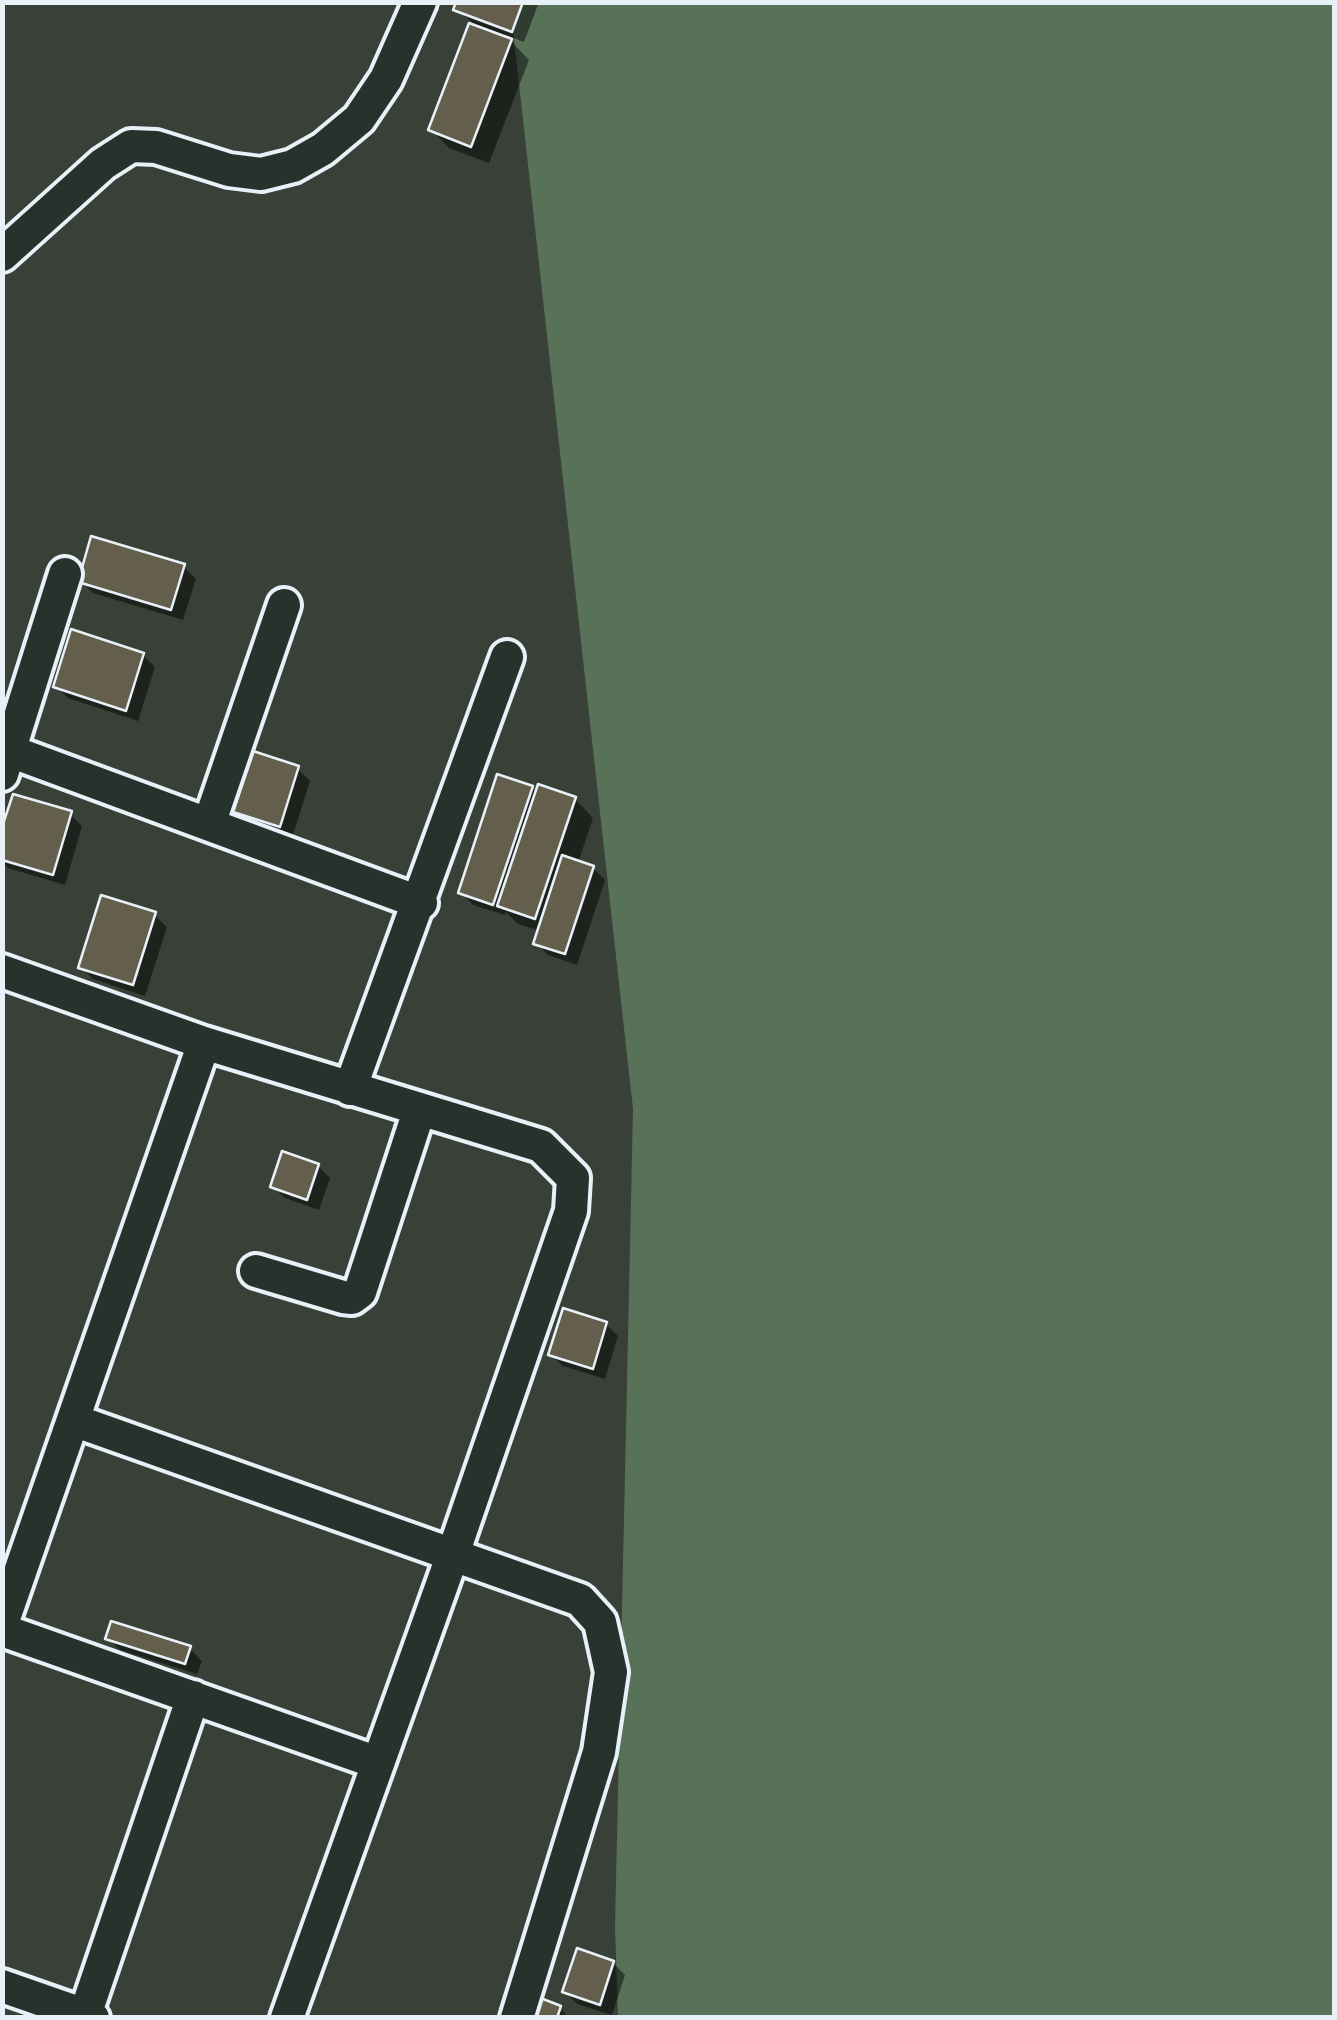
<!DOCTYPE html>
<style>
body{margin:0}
#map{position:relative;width:1337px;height:2020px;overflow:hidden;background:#394037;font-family:"Patrick Hand",sans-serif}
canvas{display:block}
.frame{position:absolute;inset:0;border:5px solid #e8f1f8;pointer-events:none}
</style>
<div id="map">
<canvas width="1337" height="2020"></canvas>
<div class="frame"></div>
</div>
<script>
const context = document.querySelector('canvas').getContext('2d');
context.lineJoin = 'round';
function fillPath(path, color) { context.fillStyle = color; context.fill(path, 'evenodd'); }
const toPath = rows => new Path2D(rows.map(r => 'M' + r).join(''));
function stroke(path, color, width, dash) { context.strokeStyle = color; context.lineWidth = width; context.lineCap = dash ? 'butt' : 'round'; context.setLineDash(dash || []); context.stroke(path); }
fillPath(toPath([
 [510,3,1334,3,1334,2017,618,2017,615,1927,633,1109]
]), '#577258');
fillPath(toPath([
 [458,2,539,2,524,42,504,34,529,60,489,163,449,148,431,129,472,22,456,9],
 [183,566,196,579,183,620,93,593,81,581],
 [143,655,155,667,138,721,68,698,56,686],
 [298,769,310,781,292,838,248,823,236,811],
 [532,788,537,794,575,799,593,818,578,863,593,868,605,880,577,965,548,955,536,943,540,931,518,924,506,912,505,915,473,905,461,892],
 [70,814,82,826,65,885,8,868,2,862,2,836],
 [154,915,167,927,145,996,93,979,81,967],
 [318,1166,330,1178,319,1210,285,1198,272,1186],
 [606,1324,618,1336,605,1379,563,1366,551,1354],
 [108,1638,190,1649,202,1661,197,1674,120,1650],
 [613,1963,625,1975,612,2015,577,2004,565,1991],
 [560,2008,569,2018,532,2018]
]), '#0007');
const building = toPath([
 [456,2,523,2,512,32,453,10,456,2],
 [469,23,512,39,471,147,428,130,469,23],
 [91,536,185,564,171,610,78,582,91,536],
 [71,629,144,653,126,711,53,687,71,629],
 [253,751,299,766,280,827,233,812,253,751],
 [497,774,533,786,493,905,458,893,497,774],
 [538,784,576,797,535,919,497,906,538,784],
 [13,794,72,811,53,875,2,860,2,827,13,794],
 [562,855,594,866,565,954,533,944,562,855],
 [101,895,156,912,133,985,78,968,101,895],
 [282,1151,319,1164,307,1200,270,1187,282,1151],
 [563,1308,607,1322,593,1369,548,1355,563,1308],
 [111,1621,191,1646,185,1664,105,1639,111,1621],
 [577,1948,614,1961,600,2005,562,1992,577,1948],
 [538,1997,561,2006,557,2018,530,2018,538,1997]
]);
fillPath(building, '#645e4d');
stroke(building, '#e8f1f8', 2.5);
const minor = toPath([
 [2,255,103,164,131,146,156,147,229,170,261,174,293,166,323,149,359,119,386,79,420,2],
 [10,751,421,903],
 [2,774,65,574],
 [209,824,284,605],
 [2,971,204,1043,541,1146,573,1178,571,1211,453,1554,287,2018],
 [350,1089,507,657],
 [256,1271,343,1297,352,1298,360,1292,419,1111],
 [73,1420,580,1600,600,1622,611,1672,599,1752,517,2018],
 [2,1624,204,1043],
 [2,1630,378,1763],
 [2,1986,85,2015],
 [93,2018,85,2015,193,1697]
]);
stroke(minor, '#e8f1f8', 40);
stroke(minor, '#26332d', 32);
</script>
